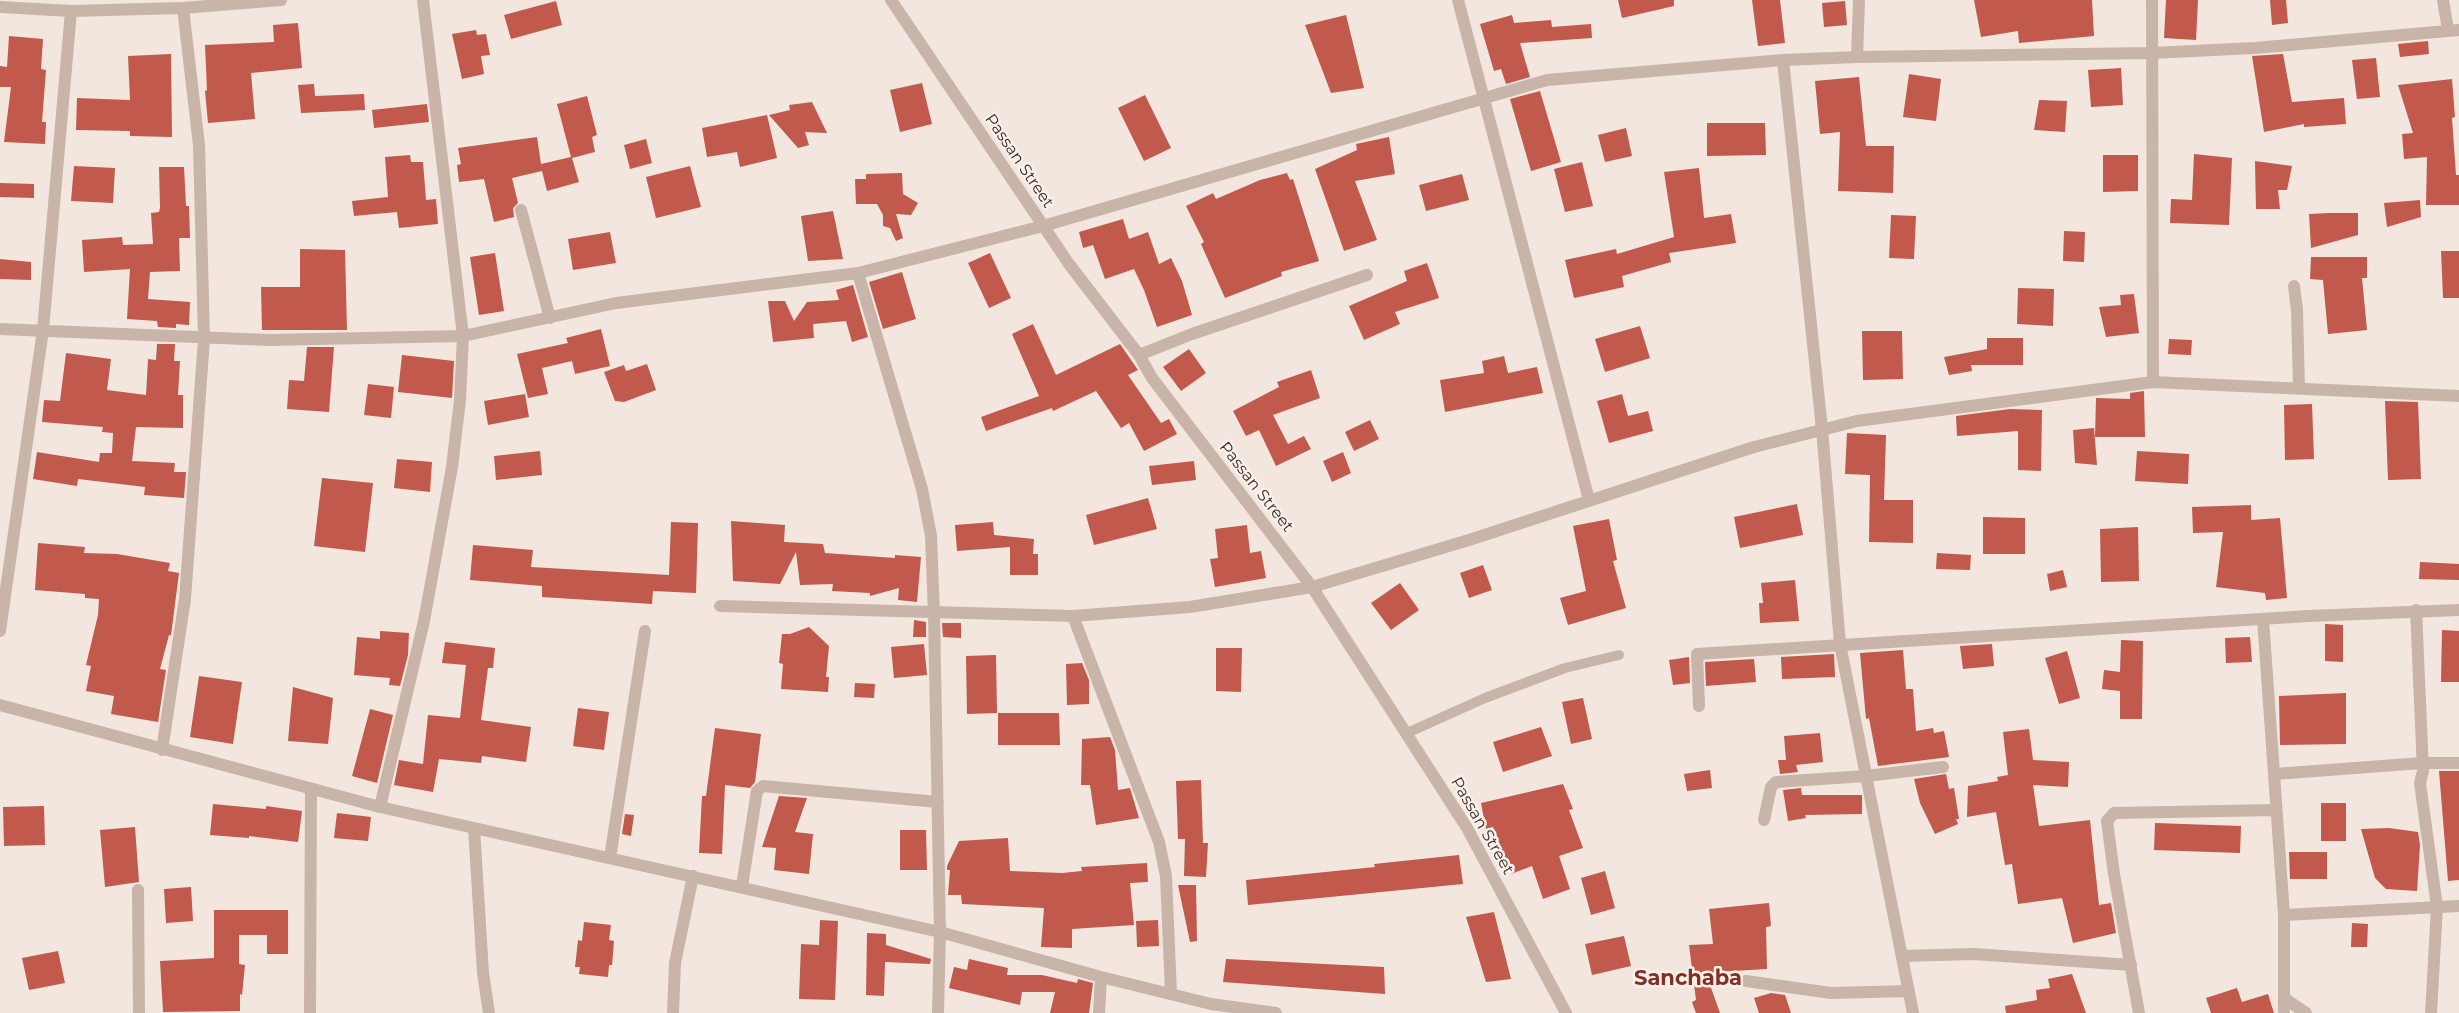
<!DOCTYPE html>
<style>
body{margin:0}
canvas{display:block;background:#f2e6de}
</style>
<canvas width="2459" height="1013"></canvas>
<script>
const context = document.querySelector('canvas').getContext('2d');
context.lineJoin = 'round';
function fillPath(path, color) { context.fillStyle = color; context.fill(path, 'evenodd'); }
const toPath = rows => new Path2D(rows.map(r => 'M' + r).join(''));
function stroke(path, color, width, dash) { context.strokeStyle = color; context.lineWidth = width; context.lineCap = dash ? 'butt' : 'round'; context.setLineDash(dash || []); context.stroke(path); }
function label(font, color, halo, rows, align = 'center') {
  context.font = font + ' Montserrat,sans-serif'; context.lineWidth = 5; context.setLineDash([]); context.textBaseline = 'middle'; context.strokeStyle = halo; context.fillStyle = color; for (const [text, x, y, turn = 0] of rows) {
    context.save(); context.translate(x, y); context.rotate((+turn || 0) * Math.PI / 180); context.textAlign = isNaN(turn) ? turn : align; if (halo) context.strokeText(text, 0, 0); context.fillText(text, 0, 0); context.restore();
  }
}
fillPath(toPath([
 [1618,0,1674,0,1674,6,1622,18],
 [1752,0,1780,0,1785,43,1758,46],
 [1974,0,2092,0,2094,36,2019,43,2018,31,1981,37],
 [2166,0,2198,0,2196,40,2164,38],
 [2270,0,2286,0,2288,23,2272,25],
 [556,1,562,25,511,39,504,15],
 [1845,1,1847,25,1824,27,1822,3],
 [1346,15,1364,88,1331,93,1305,25],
 [1512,15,1514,23,1551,20,1552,27,1591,24,1592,38,1520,43,1530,77,1506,84,1501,69,1494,71,1480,24],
 [298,23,302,68,251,73,255,119,208,123,205,91,207,90,205,45,274,42,273,25],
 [476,30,477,35,486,34,490,55,481,56,484,74,462,79,452,34],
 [9,36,43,39,41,69,46,70,42,122,46,122,45,144,4,142,11,87,0,87,0,66,7,67],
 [2428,41,2429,54,2400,57,2398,44],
 [171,54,172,137,130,136,130,131,76,130,77,98,130,100,128,56],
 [2283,54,2292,102,2344,98,2346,124,2304,127,2304,124,2264,132,2252,56],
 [2376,58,2380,97,2357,99,2352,60],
 [2121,68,2123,105,2091,107,2088,70],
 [1909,74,1941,79,1936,121,1903,117],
 [1859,77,1866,146,1894,146,1893,193,1838,191,1840,132,1820,134,1815,81],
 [2452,79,2455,117,2452,118,2456,175,2459,175,2459,205,2426,205,2427,157,2404,159,2402,134,2413,133,2398,85],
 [922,83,932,124,900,132,890,90],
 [314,84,315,96,364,94,365,110,301,113,298,85],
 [1540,91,1561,162,1531,171,1510,99],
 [1145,95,1171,148,1144,161,1118,108],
 [587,96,597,135,592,137,595,152,572,158,579,182,547,191,542,171,512,178,518,203,513,208,514,217,494,222,484,179,459,182,457,165,461,164,458,148,537,137,541,164,571,157,557,104],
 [2039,100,2067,101,2065,132,2034,130],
 [812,102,827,133,805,132,809,145,798,148,769,115,790,110,789,105],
 [427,104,429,122,374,128,372,110],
 [767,115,777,158,740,167,737,152,707,157,702,128],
 [1707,123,1765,123,1766,155,1707,156],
 [1626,128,1632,156,1605,162,1598,135],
 [1389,137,1395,174,1355,181,1377,240,1344,251,1315,169,1357,150,1356,144],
 [646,139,652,163,630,169,624,145],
 [2194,154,2232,158,2229,225,2170,223,2171,199,2192,200],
 [410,155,411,162,423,162,426,200,436,199,438,224,399,228,397,212,354,216,352,201,388,197,385,157],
 [2103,155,2138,155,2138,191,2103,192],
 [2255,161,2292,166,2287,190,2278,190,2280,209,2256,209],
 [1582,162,1593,206,1565,212,1554,169],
 [74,166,115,168,113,203,71,201],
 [690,166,701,207,656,218,646,177],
 [159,167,184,167,186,206,189,206,190,238,179,238,180,271,150,272,148,299,190,302,189,325,176,324,176,328,158,327,157,321,127,319,130,269,84,272,82,240,122,237,123,245,153,244,151,213,159,212,160,208],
 [1699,168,1704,218,1731,214,1736,243,1669,253,1671,262,1622,276,1624,287,1574,298,1565,260,1616,249,1617,254,1674,237,1664,172],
 [902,173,903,194,918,203,911,215,896,214,903,238,896,241,890,228,883,226,883,215,877,204,856,204,855,179,866,179,866,174],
 [1287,173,1290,180,1293,179,1319,261,1281,272,1282,276,1225,298,1201,244,1204,242,1186,206,1213,193,1216,199,1260,180],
 [1462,174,1469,200,1426,211,1419,185],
 [0,183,34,184,34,198,0,197],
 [2420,200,2421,217,2387,227,2384,203],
 [833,211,843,259,808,261,801,216],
 [2329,213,2358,213,2358,235,2311,248,2309,214],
 [1891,215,1916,216,1914,259,1889,258],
 [1123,219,1129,239,1148,232,1159,264,1171,258,1182,281,1192,315,1157,327,1144,290,1134,269,1105,279,1093,245,1083,248,1079,232],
 [2064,231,2085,232,2084,262,2063,261],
 [610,232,616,263,573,270,568,239],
 [300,249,345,250,347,330,262,330,261,287,300,287],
 [2441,251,2459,251,2459,298,2443,298],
 [495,253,504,311,479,315,470,257],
 [990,253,1011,298,989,308,968,263],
 [2311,257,2367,257,2367,278,2362,278,2367,330,2328,334,2323,280,2310,279],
 [0,259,31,262,31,280,0,279],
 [1427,263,1439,298,1395,312,1400,324,1364,340,1349,306,1407,281,1404,271],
 [902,272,916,319,883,329,869,282],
 [853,285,868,337,852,342,846,321,813,324,814,338,773,342,768,301,785,301,794,321,807,302,839,300,836,290],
 [2018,288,2054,289,2053,326,2017,324],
 [2134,294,2139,333,2106,337,2099,307,2121,305,2120,295],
 [1033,324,1056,375,1120,344,1138,370,1128,375,1161,423,1169,419,1177,434,1144,451,1129,423,1121,428,1096,391,1053,411,1052,408,986,431,981,417,1039,396,1012,334],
 [1640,326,1650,358,1605,372,1595,339],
 [601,329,610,366,575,374,572,361,542,368,548,394,528,398,517,354,568,343,566,338],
 [1862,331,1902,331,1903,379,1863,380],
 [1987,338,2023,338,2023,365,1971,365,1972,371,1949,375,1944,357,1987,349],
 [2169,339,2192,340,2191,355,2168,354],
 [157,344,175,344,174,361,180,361,178,395,183,395,183,428,136,427,132,461,175,463,174,472,186,472,184,498,144,495,145,487,78,479,77,486,33,479,37,452,99,462,100,453,112,453,113,433,102,432,103,427,42,422,44,400,60,401,66,353,111,359,107,390,146,395,148,359,156,360],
 [307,347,334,347,329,412,287,409,289,380,304,381],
 [1189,349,1206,373,1181,391,1163,367],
 [402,355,454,361,452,398,398,392],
 [1504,356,1508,373,1537,367,1543,393,1445,412,1440,380,1484,373,1482,361],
 [647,364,656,390,624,402,615,401,604,372,624,365,626,371],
 [1311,370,1320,398,1273,415,1288,444,1304,436,1311,449,1276,466,1259,430,1246,436,1233,411,1279,387,1277,382],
 [368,384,394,387,391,418,364,415],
 [2144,391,2145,437,2095,437,2096,398,2130,399,2130,393],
 [525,394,529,417,488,425,484,401],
 [1622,394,1628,416,1648,411,1653,431,1609,443,1597,401],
 [2385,401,2418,402,2421,479,2388,480],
 [2312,404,2314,459,2285,460,2284,405],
 [2010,409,2042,410,2041,471,2018,470,2018,431,1957,436,1956,416],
 [1370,420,1379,439,1354,451,1345,432],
 [2094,428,2097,465,2075,463,2073,430],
 [1847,433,1886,435,1884,500,1913,500,1913,543,1869,542,1870,475,1845,474],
 [540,451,542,475,496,480,494,456],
 [2137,451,2189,454,2188,484,2135,481],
 [1343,452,1351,473,1332,482,1323,461],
 [397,459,432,462,430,492,394,488],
 [1194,461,1196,480,1152,485,1149,466],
 [322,478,373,483,365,552,314,546],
 [1148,498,1157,529,1094,545,1086,515],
 [1797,504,1803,535,1740,548,1734,517],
 [2251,505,2251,520,2280,518,2287,598,2266,600,2265,593,2216,587,2223,532,2193,533,2192,507],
 [1983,517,2025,518,2025,554,1983,554],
 [1609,519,1617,560,1613,561,1626,608,1568,625,1560,598,1586,591,1573,526],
 [731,521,785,525,784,542,823,544,825,553,895,558,895,555,921,557,917,602,898,600,899,588,870,596,870,593,832,591,833,584,800,585,796,552,780,584,733,581],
 [671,522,698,523,696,593,653,591,652,604,542,597,542,586,470,580,473,545,533,550,531,567,669,575],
 [993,522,994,535,1034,539,1033,554,1038,554,1038,575,1010,575,1010,547,957,551,955,525],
 [1247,525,1250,553,1261,551,1266,578,1215,587,1210,559,1218,558,1215,529],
 [2138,527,2139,581,2101,582,2100,529],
 [38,543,85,547,84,553,117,554,170,563,168,571,179,573,171,635,169,635,160,669,166,670,158,722,111,714,114,696,86,691,91,666,86,665,98,615,99,599,85,598,85,594,35,590],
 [1937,553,1971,555,1970,570,1936,569],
 [2420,562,2459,564,2459,580,2419,579],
 [1483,565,1492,590,1469,598,1460,573],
 [2063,570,2067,587,2050,591,2047,574],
 [1795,580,1799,621,1760,623,1759,603,1763,603,1761,583],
 [1400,583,1419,610,1391,630,1371,603],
 [914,620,926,622,926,637,913,637],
 [942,623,961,623,961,638,943,637],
 [2325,624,2343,625,2343,662,2325,661],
 [809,627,829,646,826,677,829,677,828,692,781,689,783,664,779,663,782,634,790,634],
 [2442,630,2459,631,2459,682,2441,682],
 [380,631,409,633,408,655,400,686,389,685,390,678,354,675,357,637,380,639],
 [2250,637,2252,662,2226,663,2225,638],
 [2121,640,2143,641,2142,719,2120,719,2120,691,2102,689,2104,670,2120,672],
 [445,642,495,648,493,668,488,668,481,720,531,727,526,762,482,756,481,763,439,759,433,792,394,785,399,760,423,764,428,715,460,718,466,665,442,663],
 [924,644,927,675,894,678,891,647],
 [1992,644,1994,666,1963,669,1960,646],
 [1216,648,1242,648,1241,692,1216,691],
 [1903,650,1906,689,1913,689,1916,731,1933,728,1934,733,1944,731,1949,757,1878,766,1869,718,1866,719,1860,653],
 [2067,651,2080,698,2059,704,2045,658],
 [1834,654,1835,677,1782,679,1781,657],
 [996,655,997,713,967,714,966,656],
 [1689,657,1690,683,1673,685,1669,660],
 [1754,659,1756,682,1706,686,1705,662],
 [1082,663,1089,680,1089,704,1067,705,1066,664],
 [199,676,242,682,233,744,190,737],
 [855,683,875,684,874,698,854,697],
 [293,687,333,698,328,744,288,741],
 [2346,693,2346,744,2280,745,2279,696],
 [1583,698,1592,739,1571,744,1562,702],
 [578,708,609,712,604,750,573,746],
 [370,709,393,715,377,783,352,776],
 [998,713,1059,713,1060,745,998,745],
 [1541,727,1552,756,1503,772,1493,742],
 [715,728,761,734,755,782,750,788,725,785,722,854,699,853,702,796,706,796],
 [2029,729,2033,760,2069,762,2068,787,2033,785,2039,826,2090,820,2099,905,2111,903,2116,933,2073,943,2062,898,2018,904,2012,864,2005,865,1996,812,1967,817,1968,786,1998,781,1997,777,2008,775,2003,732],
 [1820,733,1823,762,1796,765,1798,772,1780,774,1778,760,1786,760,1784,736],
 [1110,737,1115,750,1118,790,1130,788,1139,818,1096,825,1090,785,1081,785,1082,739],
 [1710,770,1712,788,1687,791,1684,774],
 [2439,771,2459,771,2459,880,2448,881],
 [1946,774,1949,789,1954,788,1959,819,1956,819,1958,824,1935,834,1920,803,1914,779],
 [1201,780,1203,843,1208,843,1206,877,1184,876,1185,839,1178,839,1176,781],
 [1563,784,1573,809,1569,810,1583,848,1559,856,1570,889,1543,899,1532,866,1511,874,1493,827,1486,829,1481,803],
 [1801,788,1802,795,1862,795,1862,814,1805,815,1806,818,1788,821,1783,790],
 [779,796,807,798,795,832,813,834,809,874,774,870,776,848,762,847],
 [2321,803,2346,803,2346,841,2321,841],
 [213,804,266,809,266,806,302,811,298,842,249,836,249,838,210,835],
 [44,806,45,845,4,846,3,807],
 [337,813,371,817,368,841,334,838],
 [625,814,634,815,631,836,622,834],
 [2155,823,2241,826,2240,853,2154,850],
 [135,827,139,882,105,887,100,830],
 [2389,828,2418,832,2420,845,2417,891,2386,889,2375,878,2361,829],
 [900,830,926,830,927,870,900,870],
 [1008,838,1010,871,1062,873,1082,871,1081,867,1147,863,1148,882,1130,883,1134,925,1072,929,1072,948,1041,947,1044,908,962,904,961,895,948,895,950,870,947,870,947,866,959,841],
 [2289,852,2327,852,2327,879,2290,879],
 [1459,855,1463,884,1248,905,1246,880,1375,867,1374,864],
 [1605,871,1615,908,1591,915,1581,878],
 [1178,885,1196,885,1197,941,1190,942],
 [191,887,193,921,166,923,164,889],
 [1769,903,1771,926,1766,927,1767,969,1715,972,1715,984,1710,985,1720,1013,1696,1013,1692,1002,1696,1000,1689,945,1713,944,1709,909],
 [214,910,288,910,288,954,267,954,267,935,239,935,239,964,245,965,242,995,240,994,240,1011,163,1012,160,961,214,958],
 [1494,912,1511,979,1486,982,1466,917],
 [820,920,838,921,835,1000,799,999,801,944,819,945],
 [1158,920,1159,946,1137,947,1136,921],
 [584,922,611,925,609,940,614,941,612,965,609,965,608,977,579,974,580,967,575,967,578,940,582,941],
 [2352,923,2368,924,2367,947,2351,947],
 [867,933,886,934,886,945,931,959,930,964,885,962,884,996,866,995],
 [1624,936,1631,966,1592,975,1585,944],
 [58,951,65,983,29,990,22,958],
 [969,959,1008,968,1007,975,1042,975,1077,983,1078,979,1093,983,1089,1013,1050,1013,1055,992,1022,992,1020,1005,949,988,954,967,967,970],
 [1226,959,1384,967,1385,994,1223,982],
 [2072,974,2086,1013,2006,1013,2005,1006,2037,1000,2036,990,2050,988,2048,979],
 [2237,988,2242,1002,2268,994,2274,1013,2211,1013,2206,998],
 [1771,993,1785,995,1791,1013,1759,1013,1754,998]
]), '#c1594c');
stroke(toPath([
 [1407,733,1485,698,1565,668,1619,655]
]), '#c9b4aa', 10);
stroke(toPath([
 [891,0,1069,264,1139,355,1152,378,1312,587,1467,828,1566,1013],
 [1458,0,1589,500],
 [2152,0,2153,382],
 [2443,0,2448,30],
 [0,7,71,11,183,8,281,0],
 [1857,57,1859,0],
 [1783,60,1822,429,1840,644,1913,1013],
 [521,210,550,318],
 [858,273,922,489,931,536,934,614,940,932,938,1013],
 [2294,286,2297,310,2299,388],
 [0,329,269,340,463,336,616,303,858,273,1043,226,1547,80,1783,60,1857,57,2152,53,2255,48,2459,30],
 [1139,355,1192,334,1367,275],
 [720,606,1073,616,1190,607,1312,587,1469,540,1754,447,1857,421,2153,382,2459,396],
 [2416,610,2423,771,2420,783,2437,907,2431,1013],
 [1073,616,1159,842,1166,876,1171,993],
 [2263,619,2284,915,2284,1013],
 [0,631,43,330,71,11],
 [0,705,380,807,940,932,1101,977,1211,1004,1276,1013],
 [1699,706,1697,654,2309,616,2459,610],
 [162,750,185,599,204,339,199,145,183,8],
 [2275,774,2422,763,2459,763],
 [380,807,424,621,452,467,460,400,463,336,423,0],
 [1764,820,1771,787,1776,782,1866,776,1943,767],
 [474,828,483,973,489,1013],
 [610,858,645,631],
 [742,886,757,791,763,786,938,802],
 [138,890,139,1013],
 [2284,915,2459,906],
 [1902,956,1974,954,2131,965],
 [1746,981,1831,993,1909,991],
 [2284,998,2306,1013],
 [310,1013,311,790],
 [673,1013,675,963,693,876],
 [1099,1013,1101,977],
 [2139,1013,2114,874,2107,821,2114,813,2276,810]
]), '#c9b4aa', 12);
label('16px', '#372c29', '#f9f0ea', [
 ["Passan Street",1019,161,56],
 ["Passan Street",1256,487,52],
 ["Passan Street",1482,826,60]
]);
label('bold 21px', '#832f25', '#f9f0ea', [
 ["Sanchaba",1688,979]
]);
</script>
